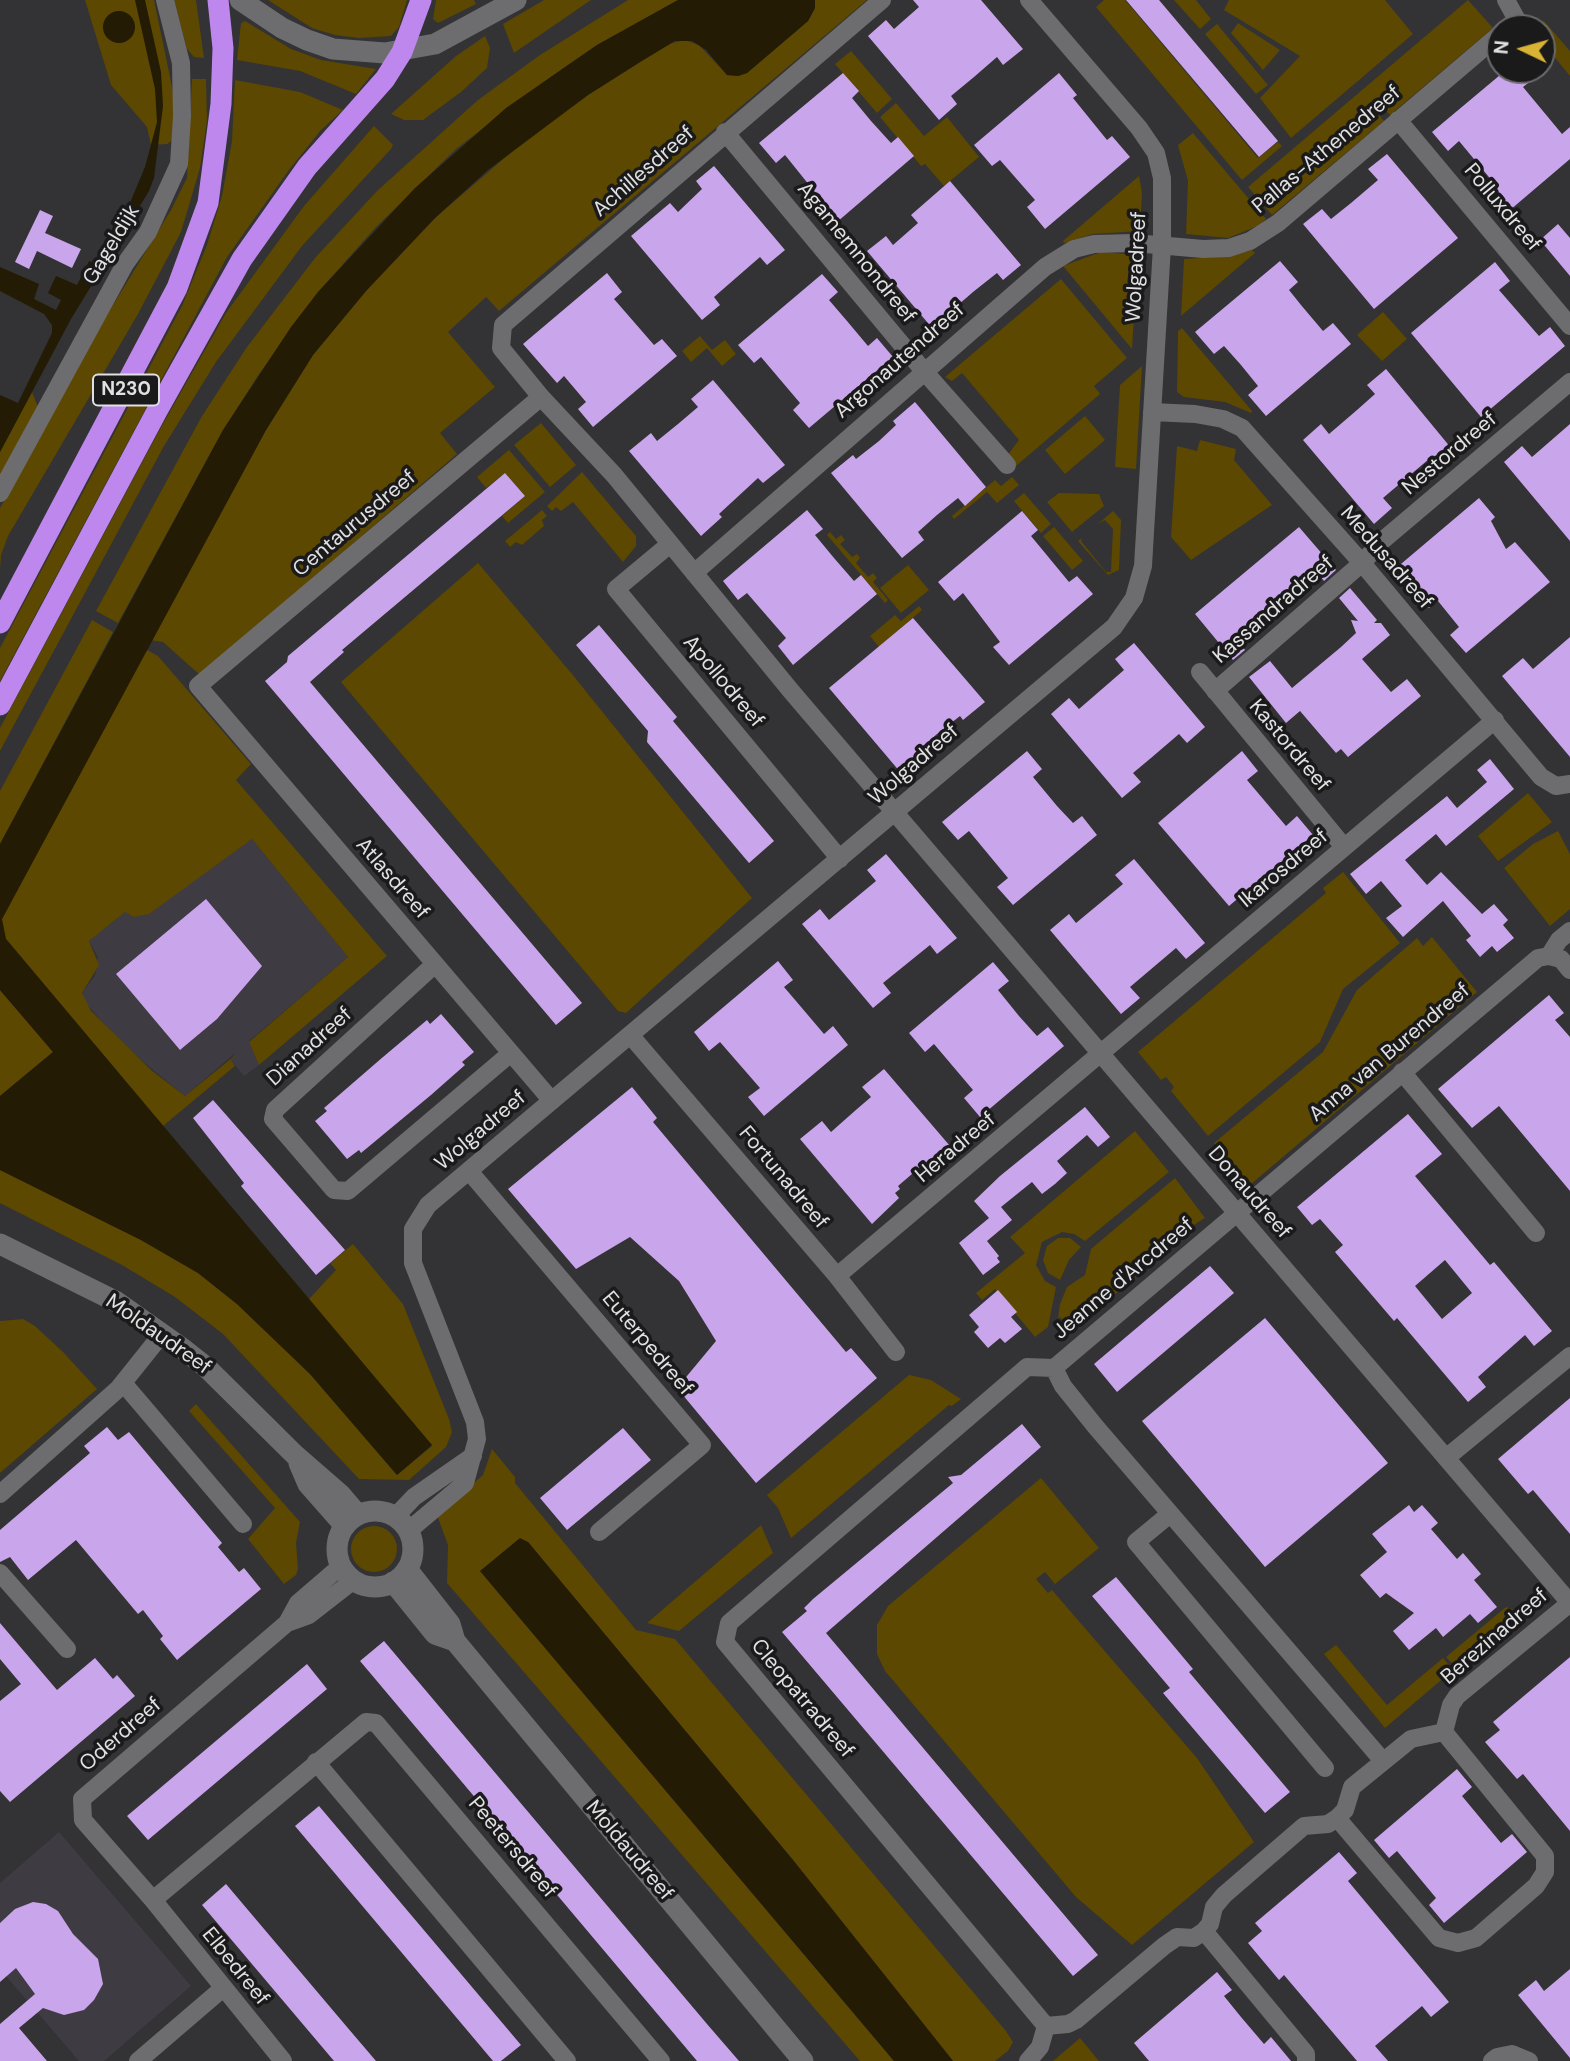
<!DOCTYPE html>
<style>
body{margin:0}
#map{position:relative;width:1570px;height:2061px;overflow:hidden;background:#333234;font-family:"DM Sans",sans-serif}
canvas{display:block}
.north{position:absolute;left:1486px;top:14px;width:70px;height:70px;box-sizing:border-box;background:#1b1a1b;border:2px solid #6a696b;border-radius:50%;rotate:275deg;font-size:19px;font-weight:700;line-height:28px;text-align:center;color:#e1e0e2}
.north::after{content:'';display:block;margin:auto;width:24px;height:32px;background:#d9b334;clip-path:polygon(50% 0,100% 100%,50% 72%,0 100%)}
</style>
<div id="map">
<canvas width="1570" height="2061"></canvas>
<div class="north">N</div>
</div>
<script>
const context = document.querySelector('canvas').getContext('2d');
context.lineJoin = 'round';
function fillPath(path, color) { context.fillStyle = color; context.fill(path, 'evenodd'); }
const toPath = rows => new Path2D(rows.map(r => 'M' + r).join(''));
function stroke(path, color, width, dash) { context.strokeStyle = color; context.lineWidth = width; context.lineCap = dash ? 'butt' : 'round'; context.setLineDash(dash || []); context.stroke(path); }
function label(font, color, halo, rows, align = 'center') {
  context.font = font + ' "DM Sans",sans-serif'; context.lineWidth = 7; context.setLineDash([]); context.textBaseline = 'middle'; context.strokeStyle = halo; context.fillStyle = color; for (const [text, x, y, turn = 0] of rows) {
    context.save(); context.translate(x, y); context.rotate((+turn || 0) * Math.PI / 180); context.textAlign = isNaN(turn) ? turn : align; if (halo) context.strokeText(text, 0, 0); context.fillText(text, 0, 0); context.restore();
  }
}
fillPath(toPath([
 [252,839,348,957,249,1041,259,1065,244,1076,231,1060,235,1053,185,1096,124,1046,82,999,82,993,95,976,98,957,89,941,126,911,219,862],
 [59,1832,191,1986,104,2061,79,2061,0,1969,0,1883]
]), '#3f3b43');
fillPath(toPath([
 [85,0,154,0,176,106,174,139,167,144,151,145,147,127,111,85],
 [174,0,196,0,204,58,194,57,187,49],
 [268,0,407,0,399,27,391,36,359,38,335,35,312,28],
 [436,0,474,0,476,4,438,23,433,19],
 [544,0,591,0,514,53,503,24],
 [628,0,678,0,597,45,552,76,456,149,376,227,318,292,259,374,223,430,118,623,96,611,202,416,247,347,315,258,377,191,478,100,540,55],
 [815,0,867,0,499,311,486,297,448,332,495,387,440,433,457,454,200,675,163,642,150,640,266,430,313,355,366,291,435,218,523,142,588,95,669,44,684,40,699,45,727,75,738,76,747,73,808,21,815,8],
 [1104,0,1125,0,1258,158,1278,142,1282,146,1242,180,1096,7],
 [1174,0,1196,0,1211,19,1200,29],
 [1229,0,1385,0,1413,34,1291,138,1260,98,1300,56,1224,10],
 [1468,0,1493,28,1390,115,1375,99,1370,104,1384,121,1272,215,1248,187],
 [245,21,291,49,321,60,376,69,356,94,300,71,237,60,241,23],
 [1544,21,1570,51,1570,76,1542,42,1542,28,1537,28],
 [1238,23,1280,50,1263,70,1231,33],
 [1217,24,1268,85,1256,94,1205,34],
 [485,36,490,48,487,68,461,92,423,120,404,120,391,114,456,56],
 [851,51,892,99,877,113,835,64],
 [192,79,206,79,207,121,200,168,181,232,138,314,8,536,1,555,0,570,0,508,96,333,171,210,187,178],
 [235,80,300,92,343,110,321,130,289,170,227,257,0,681,0,648,182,306,207,245,222,196,232,141],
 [896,103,924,136,947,117,979,157,944,186,925,164,921,166,880,117],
 [374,126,393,145,391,149,302,246,216,362,164,446,0,751,0,728,160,429,226,313,304,206],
 [1193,133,1266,219,1260,225,1228,238,1186,234,1188,181,1178,145],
 [1139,176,1142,193,1140,231,1093,234,1064,243,1063,241],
 [1252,250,1255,253,1181,316,1184,259,1232,256],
 [1101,252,1138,255,1132,349,1063,266],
 [1061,279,1127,358,1094,386,1100,394,1016,466,1007,456,1019,440,962,373,952,381,945,377],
 [1383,312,1407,339,1382,361,1357,335],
 [1182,328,1252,411,1251,413,1225,402,1184,397,1177,392,1178,331],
 [700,336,712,350,725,340,736,354,722,366,707,348,691,362,682,351],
 [1142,366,1136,469,1115,467,1120,385],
 [32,392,38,407,0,475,0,452],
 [1085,416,1105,440,1065,474,1045,450],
 [541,423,576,465,550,487,514,445],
 [1200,440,1236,449,1234,460,1272,505,1191,560,1171,537,1177,446,1197,451],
 [509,450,545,492,508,523,502,516,525,496,505,473,486,488,477,477],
 [582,472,636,536,636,546,623,562,573,502,561,511,556,507,552,511,547,506],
 [1012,477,1019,485,997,503,987,492,954,519,952,516,995,480,1001,486],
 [1024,493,1051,524,1041,533,1014,501],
 [1059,493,1099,494,1104,506,1072,532,1047,502],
 [542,510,547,516,542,520,544,526,522,545,516,542,510,547,505,541],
 [1113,511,1121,520,1119,570,1108,575,1078,541,1082,538,1081,541,1106,572,1111,572,1113,529,1105,520,1098,524],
 [1054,527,1083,561,1072,570,1043,536],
 [830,532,836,539,841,535,845,540,840,544,852,557,857,554,860,558,856,563,868,577,873,573,877,578,873,582,888,600,885,603,827,535],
 [478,563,572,674,752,898,626,1013,618,1011,341,682],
 [908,565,929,590,901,613,880,588],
 [919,606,922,610,879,647,870,636,895,615,901,621],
 [92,620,113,632,0,844,0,791],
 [145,649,158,656,251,764,236,780,387,956,259,1065,249,1042,348,957,252,839,149,914,134,917,125,912,89,941,99,965,82,993,91,1011,151,1070,185,1096,237,1054,231,1060,235,1066,163,1126,6,939,2,927,2,919],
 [1528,793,1552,822,1498,861,1478,836],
 [1558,831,1570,854,1570,909,1550,926,1504,868,1533,844],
 [1343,872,1400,943,1343,989,1320,1042,1208,1136,1171,1091,1174,1087,1166,1077,1161,1080,1138,1052,1326,893,1323,888],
 [1432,937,1477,992,1250,1185,1214,1143,1323,1052,1357,990,1417,938,1423,946],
 [0,990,53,1052,0,1096],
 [1135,1131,1169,1172,1085,1241,1074,1234,1062,1232,1042,1242,1036,1265,1045,1281,1056,1287,1048,1327,1035,1337,995,1289,982,1300,976,1293,1025,1253,1010,1237],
 [0,1170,141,1240,198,1273,237,1304,310,1374,397,1475,432,1446,309,1299,336,1270,330,1263,353,1244,403,1304,449,1419,452,1432,446,1447,409,1480,359,1479,223,1334,175,1297,122,1265,0,1203],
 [1175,1178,1205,1218,1179,1234,1182,1238,1071,1331,1060,1317,1058,1319,1060,1304,1067,1287,1085,1275,1091,1249],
 [1058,1238,1070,1238,1081,1247,1069,1260,1060,1280,1048,1273,1043,1260,1047,1246],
 [23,1319,35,1326,63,1352,97,1389,0,1473,0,1321],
 [909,1375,931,1380,961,1399,952,1406,949,1405,791,1538,778,1508,767,1495],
 [196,1404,300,1522,296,1543,298,1569,296,1575,284,1584,248,1539,275,1508,189,1411],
 [492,1449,515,1477,515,1483,636,1630,675,1639,1006,2031,1013,2042,1008,2051,995,2061,953,2061,793,1860,528,1542,480,1571,894,2061,860,2061,447,1583,448,1545,437,1515,483,1475],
 [1041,1478,1099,1548,1055,1584,1045,1572,1036,1579,1048,1593,1052,1590,1197,1758,1254,1842,1132,1945,1076,1897,885,1671,877,1654,877,1625,888,1606],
 [761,1525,773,1553,679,1631,647,1623],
 '351 1549a23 23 0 1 1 46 0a23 23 0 1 1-46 0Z',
 [1506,1607,1521,1612,1456,1668,1446,1657],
 [1336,1645,1387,1705,1443,1658,1453,1670,1385,1728,1324,1654],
 [1080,2038,1099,2061,1053,2061]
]), '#5c4800');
fillPath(toPath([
 [135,0,145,0,161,72,163,106,154,178,149,191,71,319,0,452,0,395,18,403,52,333,52,325,44,314,0,291,0,267,39,284,34,299,56,310,61,300,48,293,56,276,77,285,89,261,95,264,127,210,145,167,157,122,155,89],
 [678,0,815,0,815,8,808,21,794,33,747,73,738,76,727,75,706,50,692,41,675,41,640,62,588,95,488,170,435,218,366,291,313,355,266,430,2,919,6,939,432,1445,397,1475,310,1374,237,1304,198,1273,141,1240,0,1170,0,1096,53,1052,0,990,0,844,223,430,291,327,318,292,415,188,506,108,597,45],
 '103 27a16 16 0 1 1 32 0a16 16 0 1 1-32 0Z',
 [520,1538,528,1542,793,1860,953,2061,894,2061,480,1571]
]), '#231b03');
fillPath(toPath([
 [913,0,981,0,1023,49,1003,65,997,57,974,77,951,96,957,104,939,120,868,36,886,20,894,29,919,7],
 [1126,0,1159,0,1278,141,1259,157],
 [1506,70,1524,70,1532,80,1523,87,1562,134,1570,127,1570,159,1503,216,1487,197,1498,188,1459,141,1448,151,1432,132],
 [843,73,859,91,852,98,871,121,891,143,898,137,914,156,830,228,814,208,822,201,785,155,776,163,759,143],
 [1059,73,1077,95,1073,98,1107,140,1112,136,1130,157,1045,229,1027,207,1035,200,1000,160,992,166,974,145],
 [1387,154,1458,238,1374,309,1303,224,1322,209,1331,219,1351,203,1378,180,1368,169],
 [714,166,785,250,767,265,760,257,714,297,720,305,702,320,631,236,670,203,678,212,702,189,696,181],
 [950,181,1021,265,1003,280,997,273,973,292,950,312,957,320,938,335,867,251,886,236,893,245,918,223,911,215],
 [40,210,53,216,45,233,81,249,72,268,37,251,29,269,15,262],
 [1558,224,1570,238,1570,276,1540,240],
 [1280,261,1298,282,1289,290,1301,305,1323,331,1333,323,1351,344,1266,416,1248,395,1258,386,1241,365,1224,346,1214,354,1195,332],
 [1495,262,1510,281,1499,290,1539,336,1550,327,1565,346,1481,417,1411,333],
 [607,273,622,292,614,299,654,345,662,339,677,356,593,427,578,409,586,402,564,376,557,383,523,344],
 [822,274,838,292,829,300,847,321,868,346,877,338,893,357,809,428,793,410,800,403,761,357,754,363,738,345],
 [1386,369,1456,454,1438,470,1429,459,1383,498,1392,508,1374,524,1303,440,1321,424,1329,434,1357,410,1375,394,1367,385],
 [713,380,785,465,763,483,758,478,719,514,722,517,701,536,629,451,651,433,657,441,678,424,698,407,691,399],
 [915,402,986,487,965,506,958,498,937,515,918,532,924,540,902,558,831,473,853,455,856,459,879,441,896,425,893,421],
 [1570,424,1570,541,1504,462,1522,446,1532,457],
 [505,473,525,496,342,650,344,652,310,682,582,1003,556,1025,265,681,287,662,288,656],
 [1479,498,1495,517,1491,521,1506,549,1515,542,1550,582,1466,653,1450,635,1459,627,1438,601,1429,608,1395,569],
 [807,510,823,529,815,535,834,558,854,581,861,575,877,594,793,665,778,646,786,638,747,593,738,600,723,581],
 [1022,511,1038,530,1031,536,1069,582,1077,576,1093,594,1009,665,993,647,1000,642,963,593,954,601,938,582],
 [1299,527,1336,570,1324,581,1320,576,1240,643,1245,650,1233,660,1195,614],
 [1350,588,1377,620,1374,623,1381,623,1390,635,1362,659,1391,692,1407,679,1421,696,1348,757,1341,749,1336,753,1300,711,1286,723,1249,677,1270,661,1292,688,1341,647,1356,633,1351,620,1358,621,1339,598],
 [913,618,985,702,963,720,960,716,937,734,919,750,923,755,901,773,829,688],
 [599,625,677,717,673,721,774,841,749,863,647,742,648,731,576,645],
 [1570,637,1570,757,1502,676,1523,658,1533,669],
 [1134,643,1205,727,1187,743,1179,734,1151,758,1133,773,1141,782,1122,798,1051,714,1069,698,1079,709,1124,670,1115,659],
 [1027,751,1042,769,1033,777,1057,806,1073,823,1082,816,1097,835,1013,905,997,887,1008,878,969,831,958,840,942,822],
 [1242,751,1258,771,1247,780,1286,826,1297,816,1313,835,1229,906,1158,823],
 [1490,759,1514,789,1446,846,1436,834,1405,860,1427,885,1441,872,1482,914,1494,904,1508,920,1503,925,1514,938,1497,952,1492,946,1480,957,1466,940,1471,936,1443,901,1403,937,1386,918,1402,906,1391,893,1381,881,1366,894,1350,874,1447,796,1457,808,1487,782,1477,770],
 [886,854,957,938,937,954,930,945,883,983,891,993,873,1008,802,924,820,909,829,920,876,881,867,870],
 [1134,859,1205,943,1186,959,1176,948,1130,987,1140,998,1121,1014,1050,930,1069,914,1076,923,1123,884,1115,875],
 [206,899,262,966,217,1019,180,1050,116,974],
 [778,961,793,980,784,987,796,1001,824,1034,833,1026,848,1045,764,1116,748,1097,760,1088,720,1042,709,1051,694,1032],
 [993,962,1009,981,998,990,1019,1016,1037,1036,1048,1027,1064,1046,980,1117,964,1098,973,1090,934,1044,925,1052,909,1033],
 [1549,995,1564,1013,1555,1020,1570,1037,1570,1191,1499,1106,1472,1128,1438,1089],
 [441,1014,474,1052,462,1062,465,1065,431,1095,361,1153,359,1150,347,1159,315,1121,327,1111,324,1108,383,1057,427,1020,430,1024],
 [884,1069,956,1153,934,1172,926,1162,898,1186,900,1189,895,1193,899,1198,872,1224,800,1139,822,1121,831,1132,857,1109,871,1097,862,1087],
 [632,1087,657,1118,653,1122,694,1171,846,1352,851,1348,877,1378,756,1483,677,1388,716,1341,679,1281,630,1237,576,1269,508,1189],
 [213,1100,345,1250,316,1275,241,1186,244,1183,193,1118],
 [1085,1107,1110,1137,1098,1147,1087,1135,1057,1161,1067,1173,1055,1184,1042,1194,1032,1182,1001,1207,1012,1220,987,1241,999,1256,997,1258,1000,1262,983,1275,959,1243,989,1218,974,1201,1000,1176],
 [1408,1114,1442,1154,1415,1176,1490,1265,1494,1262,1552,1331,1534,1346,1525,1335,1478,1377,1486,1387,1468,1402,1397,1318,1394,1321,1335,1252,1343,1245,1320,1219,1312,1225,1297,1207],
 [1445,1260,1472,1293,1442,1319,1415,1286],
 [1210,1266,1234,1293,1117,1392,1094,1364],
 [998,1290,1017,1312,1011,1317,1022,1329,1005,1343,1000,1338,988,1348,974,1332,979,1327,969,1315],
 [1265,1318,1388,1463,1265,1567,1142,1421],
 [1570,1398,1570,1534,1533,1490,1528,1494,1498,1459],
 [1022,1424,1041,1447,826,1633,1098,1955,1073,1976,782,1632,807,1611,804,1608,813,1599,953,1483,948,1477,961,1475],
 [107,1427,118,1440,129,1432,222,1543,218,1547,239,1572,244,1568,261,1589,177,1660,160,1639,163,1636,143,1610,138,1614,76,1540,28,1580,10,1557,0,1562,0,1530,90,1453,84,1446],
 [623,1428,651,1460,567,1530,540,1498],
 [1409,1505,1414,1512,1422,1505,1431,1515,1438,1523,1431,1529,1457,1559,1463,1553,1481,1574,1474,1580,1497,1607,1478,1623,1470,1614,1443,1637,1436,1628,1409,1650,1393,1631,1414,1613,1386,1593,1380,1598,1360,1575,1387,1552,1372,1534],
 [1116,1577,1193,1669,1189,1672,1290,1792,1265,1813,1163,1693,1170,1688,1092,1596],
 [0,1623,57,1690,95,1658,113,1679,117,1675,135,1696,10,1802,0,1791,0,1701,21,1684,0,1659],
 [384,1641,707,2024,739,2061,697,2061,360,1661],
 [1570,1657,1570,1831,1523,1774,1517,1779,1485,1742,1500,1730,1493,1722],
 [307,1664,327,1689,148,1840,127,1816],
 [1457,1769,1472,1787,1462,1796,1501,1843,1512,1834,1527,1852,1444,1923,1429,1905,1436,1898,1397,1851,1389,1858,1374,1840],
 [319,1806,521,2045,501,2061,493,2061,295,1826],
 [1339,1852,1357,1873,1348,1881,1449,2002,1431,2017,1422,2006,1375,2046,1388,2061,1357,2061,1284,1975,1279,1980,1248,1943,1262,1931,1255,1923],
 [226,1884,347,2027,376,2061,334,2061,202,1905],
 [33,1902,46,1904,58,1911,73,1934,98,1959,103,1984,94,2000,84,2010,64,2015,43,2008,19,2028,47,2061,0,2061,0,2024,35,1994,16,1968,0,1982,0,1923,15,1909],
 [1570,1969,1570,2058,1518,1995,1536,1980,1544,1991],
 [1217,1972,1232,1990,1224,1996,1241,2017,1264,2044,1271,2037,1291,2061,1149,2061,1134,2043]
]), '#c9a5eb');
stroke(toPath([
 [882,0,503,325,501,348,541,397,614,475,791,691,1570,1603],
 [1506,0,1517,20,1507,28],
 [1398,120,1570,326],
 [725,132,923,370,1007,465],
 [541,397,198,686,552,1101],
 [1152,412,1195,414,1223,419,1242,428,1362,563,1541,777,1556,786,1570,784],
 [0,493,125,264,148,232,179,164,182,116,181,63,165,0],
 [670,544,616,589,840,859],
 [694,573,1045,267,1074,249,1094,244,1134,243,1203,249,1229,248,1250,241,1278,223,1500,34],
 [1200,672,1344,847],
 [1215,691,1362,563,1382,541,1570,382],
 [1549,956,1561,959,1570,970],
 [435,964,275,1110,273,1119,334,1190,348,1191,511,1053],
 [631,1036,837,1276,896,1352],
 [1402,1072,1536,1233],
 [469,1171,702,1445,599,1532],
 [837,1276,1495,720],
 [124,1384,243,1524],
 [1446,1458,1570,1356],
 [0,1494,118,1389,162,1334],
 [1170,1514,1136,1542,1325,1768],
 [395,1517,414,1497,473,1456],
 [408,1531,465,1483,477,1439,475,1422,413,1263,413,1229,428,1205,1114,627,1134,598,1143,566,1162,246,1162,178,1156,153,1139,128,1029,0],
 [0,1573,67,1649],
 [287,1623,309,1615,354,1580],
 [1383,1761,1095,1426,1063,1386,1054,1368,1538,958,1549,956,1559,940,1570,931],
 [316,1762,567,2061],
 [1337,1818,1439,1938,1458,1943,1476,1938,1536,1886,1545,1872,1545,1856,1444,1732],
 [153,1900,366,1722,376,1723,661,2061],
 [1204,1931,1306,2054,1306,2061],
 [1046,2026,725,1642,729,1623,1027,1367,1054,1368],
 [138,2061,222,1989],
 [283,2061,153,1900,83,1820,82,1799,287,1623,298,1603,341,1566],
 [1028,2061,1040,2047,1046,2026,1068,2024,1076,2020,1164,1946,1177,1937,1194,1938,1204,1931,1210,1924,1214,1907,1224,1895,1304,1826,1328,1824,1337,1818,1345,1810,1352,1787,1411,1739,1444,1732,1451,1705,1457,1696,1570,1603],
 [1492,2061,1497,2057,1512,2054,1529,2061]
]), '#6d6c6e', 18);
stroke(toPath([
 [240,0,282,28,307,40,333,49,385,53,435,44,516,0],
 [0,1244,117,1302,182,1348,206,1367,295,1455,341,1495,358,1515],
 [299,1463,308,1484,345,1526],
 '337 1549a38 38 0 1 1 76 0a38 38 0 1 1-76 0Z',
 [407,1569,450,1624,455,1641,803,2061],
 [393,1582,435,1634,455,1641]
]), '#6d6c6e', 21);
stroke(toPath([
 [0,623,177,288,208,203,221,104,223,48,218,0],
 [0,705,157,411,242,259,307,167,385,79,402,52,421,0]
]), '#be87ee', 21);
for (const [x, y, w] of [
 [126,390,66]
]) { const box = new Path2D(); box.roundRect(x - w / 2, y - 15.5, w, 31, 5); context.fillStyle = '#1b1a1b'; context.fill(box); stroke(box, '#e1e0e2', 2); }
label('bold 19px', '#e1e0e2', null, [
 ["N230",126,390]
]);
label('21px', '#e1e0e2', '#1b1a1b', [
 ["Pallas-Athenedreef",1327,150,-40],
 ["Achillesdreef",644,172,-41],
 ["Polluxdreef",1502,208,50],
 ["Gageldijk",112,245,-59],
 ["Agamemnondreef",856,253,51],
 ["Wolgadreef",1137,267,-87],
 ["Argonautendreef",900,361,-41],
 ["Nestordreef",1450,454,-40],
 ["Centaurusdreef",355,524,-40],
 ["Medusadreef",1386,558,49],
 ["Kassandradreef",1274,610,-41],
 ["Apollodreef",723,682,50],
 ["Kastordreef",1289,746,50],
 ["Wolgadreef",914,765,-41],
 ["Ikarosdreef",1284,869,-40],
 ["Atlasdreef",392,879,49],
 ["Dianadreef",310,1047,-42],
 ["Anna van Burendreef",1390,1053,-40],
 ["Wolgadreef",481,1131,-40],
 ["Heradreef",956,1148,-40],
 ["Fortunadreef",783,1178,50],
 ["Donaudreef",1249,1193,49],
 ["Jeanne d'Arcdreef",1124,1279,-40],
 ["Moldaudreef",158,1335,35],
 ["Euterpedreef",647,1344,50],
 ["Berezinadreef",1495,1637,-41],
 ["Cleopatradreef",802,1699,50],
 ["Oderdreef",121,1735,-41],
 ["Peetersdreef",512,1848,50],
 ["Moldaudreef",629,1851,50],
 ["Elbedreef",235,1967,51]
]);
</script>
